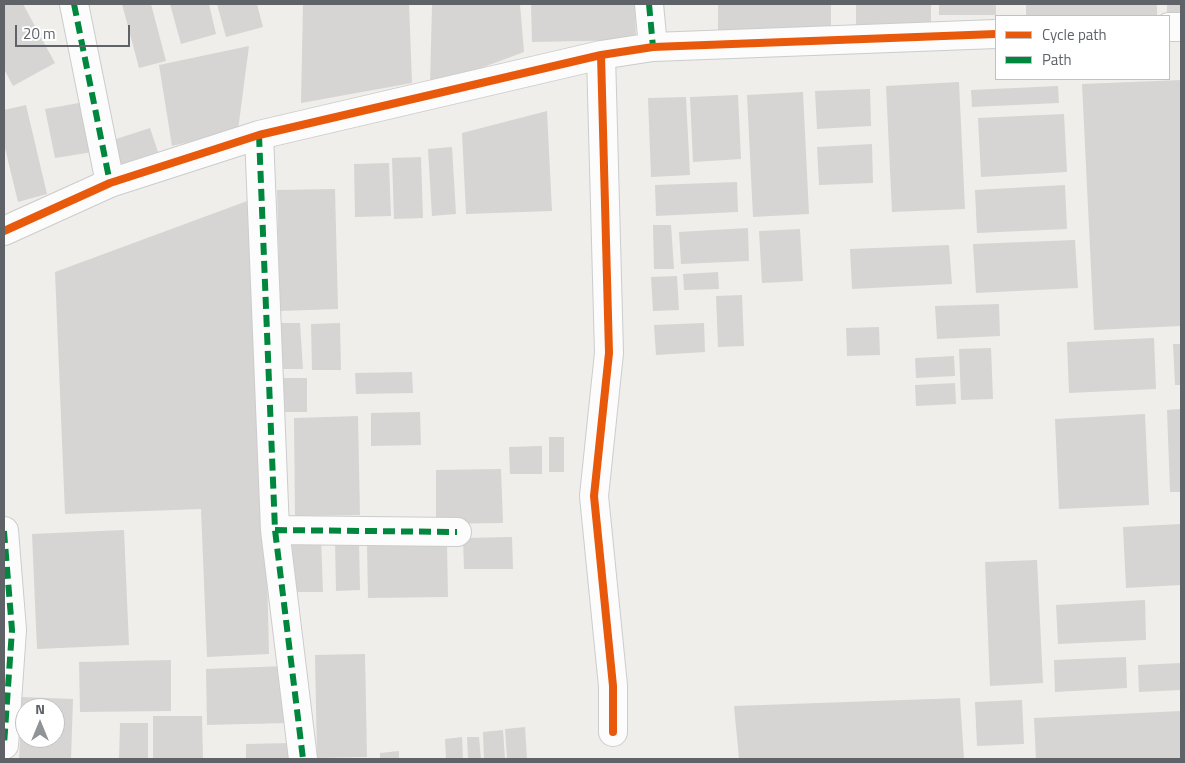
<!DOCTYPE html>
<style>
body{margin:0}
#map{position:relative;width:1185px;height:763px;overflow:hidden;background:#efeeea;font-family:"Titillium Web",sans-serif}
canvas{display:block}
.frame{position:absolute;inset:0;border:5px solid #5f6368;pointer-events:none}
.legend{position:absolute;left:995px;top:15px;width:175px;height:65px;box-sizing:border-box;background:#fff;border:1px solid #bfc1c3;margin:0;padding:6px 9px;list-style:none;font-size:15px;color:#5f6368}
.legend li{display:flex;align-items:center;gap:10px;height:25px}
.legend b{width:25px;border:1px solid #bfc1c3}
.north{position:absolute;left:15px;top:698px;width:50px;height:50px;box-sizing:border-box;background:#fff;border:1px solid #bfc1c3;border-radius:50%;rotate:0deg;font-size:14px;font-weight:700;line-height:20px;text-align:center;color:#5f6368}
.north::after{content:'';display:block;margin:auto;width:18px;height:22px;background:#919496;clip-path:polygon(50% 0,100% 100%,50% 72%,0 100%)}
.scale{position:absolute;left:15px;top:25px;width:115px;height:22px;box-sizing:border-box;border:2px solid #5f6368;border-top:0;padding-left:6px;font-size:15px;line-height:18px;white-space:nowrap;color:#5f6368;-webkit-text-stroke:4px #fff;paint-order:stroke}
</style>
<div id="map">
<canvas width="1185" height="763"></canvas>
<div class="frame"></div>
<ul class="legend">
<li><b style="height:6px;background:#e8590c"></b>Cycle path</li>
<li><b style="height:6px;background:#00873e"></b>Path</li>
</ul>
<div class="north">N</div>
<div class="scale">20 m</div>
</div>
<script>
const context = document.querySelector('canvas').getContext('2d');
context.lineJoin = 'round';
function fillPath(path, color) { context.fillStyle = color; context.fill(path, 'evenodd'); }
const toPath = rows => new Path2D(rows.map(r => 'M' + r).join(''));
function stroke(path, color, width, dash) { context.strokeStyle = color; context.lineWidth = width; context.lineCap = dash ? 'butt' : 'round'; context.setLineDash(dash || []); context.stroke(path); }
fillPath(toPath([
 [4,4,23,4,55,63,13,86,4,69],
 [122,4,151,4,166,61,139,68],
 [170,4,209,4,216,34,181,44],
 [217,4,257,4,263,27,226,37],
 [303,4,409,4,412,83,301,103],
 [432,4,520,4,524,52,430,87],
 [531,4,635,4,636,40,532,42],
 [718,4,831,4,831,35,718,34],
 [856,4,931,4,931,26,856,26],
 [939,4,996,4,996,15,939,15],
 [1026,4,1157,4,1157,16,1026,15],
 [1167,4,1181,4,1181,13,1167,12],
 [249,46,238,130,172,146,159,65],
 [1181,80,1181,326,1094,330,1082,84],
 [959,82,965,209,892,212,886,86],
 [1058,86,1059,103,972,107,971,90],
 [870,89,871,126,817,129,815,91],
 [803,92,809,214,753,217,747,95],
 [738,95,741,159,693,162,690,97],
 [686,97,690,175,651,177,648,98],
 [90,101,99,151,55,158,45,109],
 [26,105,47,194,18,202,4,144,4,110],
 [547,111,552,211,466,214,462,133],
 [1064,114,1067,172,981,177,978,118],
 [150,128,158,152,121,164,113,140],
 [872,144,873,183,819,185,817,147],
 [452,147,456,214,432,216,428,149],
 [421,157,423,218,394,219,392,158],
 [389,163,391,216,355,217,354,164],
 [737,182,738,212,656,216,655,185],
 [1065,185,1067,229,977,233,975,190],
 [335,189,338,309,280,311,277,190],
 [258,197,269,654,207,657,201,509,65,514,55,272],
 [653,225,671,225,674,269,654,269],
 [748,228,749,261,681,264,679,232],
 [800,229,803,281,762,283,759,231],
 [1075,240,1078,288,976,293,973,244],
 [949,245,952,284,852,289,850,249],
 [718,272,719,289,684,290,683,274],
 [677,276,679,310,653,311,651,277],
 [742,295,744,346,718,347,716,296],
 [999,304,1000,336,937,339,935,306],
 [278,323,300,323,303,369,280,369],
 [340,323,341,370,312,370,311,324],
 [704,323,705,352,656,355,654,325],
 [879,327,880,355,847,356,846,328],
 [1154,338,1156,389,1069,393,1067,342],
 [1173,344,1181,344,1181,385,1175,385],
 [991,348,993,399,961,400,959,349],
 [954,356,955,376,916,378,915,358],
 [412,372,413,393,356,394,355,373],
 [281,378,307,378,307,412,281,412],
 [955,383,956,404,916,406,915,385],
 [1181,409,1181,492,1170,492,1167,410],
 [420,412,421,445,371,446,371,413],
 [1145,414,1149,505,1059,509,1055,419],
 [358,416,360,515,295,516,294,418],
 [549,437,564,437,564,472,549,472],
 [542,446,542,474,510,474,509,447],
 [501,469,503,523,436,524,436,470],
 [1181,524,1181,585,1126,588,1123,527],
 [124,530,129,645,37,649,32,534],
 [512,537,513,569,464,569,463,538],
 [321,539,323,592,293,592,292,540],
 [335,541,359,541,360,590,336,591],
 [447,544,448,597,368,598,367,545],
 [1037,560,1043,683,990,686,985,562],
 [1145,600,1146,640,1058,644,1056,605],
 [365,654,367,757,317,758,315,655],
 [1126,657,1127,688,1055,692,1054,660],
 [171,660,171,711,80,712,79,662],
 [1181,663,1181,690,1139,692,1138,665],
 [286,666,288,723,207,725,206,669],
 [22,697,73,699,71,759,19,759],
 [25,708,55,708,55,738,25,738],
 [960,698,964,759,739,759,734,706],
 [1022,700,1024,744,977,746,975,702],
 [1181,711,1181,759,1036,759,1034,718],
 [153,716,202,716,203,759,153,759],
 [120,723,148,723,148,759,119,759],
 [525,727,527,759,507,759,505,729],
 [503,730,505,759,484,759,483,732],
 [462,737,463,759,446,759,445,739],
 [467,737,479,737,481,759,468,759],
 [290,743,290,759,246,759,246,744],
 [399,751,399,759,380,759,380,753]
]), '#d6d5d3');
const street = toPath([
 [74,4,110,183],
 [649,4,653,47],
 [1169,27,1181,27],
 [601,55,609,353,594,496,613,686,613,732],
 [259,135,275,530,303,759],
 [4,231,110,183,259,135,601,55,653,47,996,34],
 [275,530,457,532],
 [4,531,12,630,4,745]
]);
stroke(street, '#cbcccc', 30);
stroke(street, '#fdfcfc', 28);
stroke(toPath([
 [74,4,110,183],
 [649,4,653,47],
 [259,135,275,530,303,759],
 [275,530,457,532],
 [4,531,12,630,4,745]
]), '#00873e', 6, [12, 6]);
stroke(toPath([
 [601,55,609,353,594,496,613,686,613,732],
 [4,231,110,183,259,135,601,55,653,47,996,34]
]), '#e8590c', 8);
</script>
